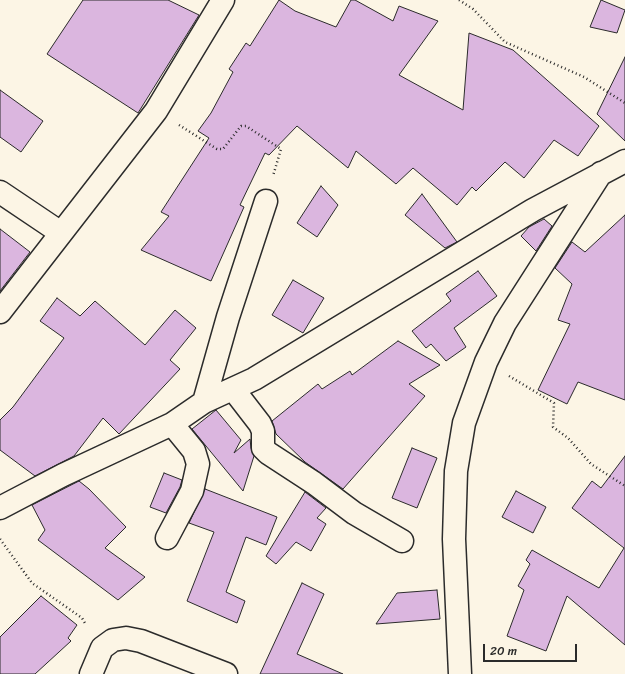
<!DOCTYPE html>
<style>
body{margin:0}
#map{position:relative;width:625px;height:674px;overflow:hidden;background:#fcf5e5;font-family:Sriracha,sans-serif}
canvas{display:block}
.scale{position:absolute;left:483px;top:644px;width:94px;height:18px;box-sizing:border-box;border:2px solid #2b2b2b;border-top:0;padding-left:5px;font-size:12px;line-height:14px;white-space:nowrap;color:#2b2b2b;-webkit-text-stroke:3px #fcf5e5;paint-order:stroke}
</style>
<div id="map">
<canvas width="625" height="674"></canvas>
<div class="scale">20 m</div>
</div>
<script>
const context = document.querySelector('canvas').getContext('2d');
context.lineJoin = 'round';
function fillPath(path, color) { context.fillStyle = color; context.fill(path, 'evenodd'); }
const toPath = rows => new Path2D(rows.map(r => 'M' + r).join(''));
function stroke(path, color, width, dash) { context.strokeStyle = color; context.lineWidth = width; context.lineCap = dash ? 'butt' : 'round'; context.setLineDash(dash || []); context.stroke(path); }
const building = toPath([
 [83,0,168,0,199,15,138,113,47,54,83,0],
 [279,0,295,11,336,27,351,0,355,0,393,21,399,6,438,21,399,75,463,110,469,33,513,50,599,126,578,156,554,140,524,178,505,162,476,191,472,187,457,205,413,168,396,184,356,151,348,168,297,126,269,155,265,153,240,205,244,207,211,281,141,250,169,216,161,212,209,138,198,131,211,113,233,72,229,69,246,43,250,46,279,0],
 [601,0,625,10,617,33,590,27,601,0],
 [625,57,625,141,597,114,625,57],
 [0,90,43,121,21,152,0,137,0,90],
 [321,186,338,205,317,237,297,223,321,186],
 [422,194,457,242,445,248,405,215,422,194],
 [625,215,625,400,578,382,567,404,538,390,570,324,558,320,572,284,555,268,572,242,585,252,625,215],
 [544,219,552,226,536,251,521,236,529,227,544,219],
 [0,229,30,252,0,291,0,229],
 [478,271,497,296,454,328,466,347,446,361,431,344,426,348,412,331,451,301,446,294,478,271],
 [293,280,324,298,303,333,272,315,293,280],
 [57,298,80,316,95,301,145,345,175,310,196,328,170,360,180,369,119,434,103,418,74,456,35,476,0,450,0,420,13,407,64,338,40,321,57,298],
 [398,341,440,365,409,384,425,396,343,489,305,462,276,434,272,421,318,384,322,389,350,371,352,375,398,341],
 [216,410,241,440,234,453,250,439,251,448,254,456,243,491,192,429,216,410],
 [412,448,437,458,417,508,392,498,412,448],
 [625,456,625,645,567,596,546,651,507,636,524,590,518,586,530,564,526,560,532,550,599,588,624,548,572,508,592,481,601,488,625,456],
 [164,473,182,480,180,487,166,513,150,507,164,473],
 [79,481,89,489,126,527,105,548,145,577,118,600,38,540,45,530,32,505,79,481],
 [205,489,277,517,266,545,246,537,226,592,245,601,237,623,187,601,214,532,189,523,205,489],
 [516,491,546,507,533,533,502,517,516,491],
 [305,492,326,508,317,518,326,524,311,551,296,542,276,564,266,556,305,492],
 [302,583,324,594,297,654,343,674,260,674,302,583],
 [437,590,440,619,376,624,397,593,437,590],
 [41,596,77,625,68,638,71,641,35,674,0,674,0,637,41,596]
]);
fillPath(building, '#dbb6df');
stroke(building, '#2b2b2b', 1);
const minor = toPath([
 [0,192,61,233],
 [0,312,156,111,223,0],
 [233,389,260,424,263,431,263,448,268,453,314,483,354,513,402,541],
 [204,402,228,317,266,201],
 [0,508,63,475,172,424,204,402,254,379,533,210,625,161],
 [167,538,192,491,198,464,194,451,172,424],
 [91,674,102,648,113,640,126,638,141,641,226,674],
 [460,674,454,539,456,471,464,423,486,362,505,323,601,173]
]);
stroke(minor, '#2b2b2b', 25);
stroke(toPath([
 [459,0,473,9,505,42,584,77,625,103],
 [179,125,217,149,223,149,241,126,246,126,281,149,273,176],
 [509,376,554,403,553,427,568,438,591,464,625,486],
 [0,539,32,583,82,618,86,625]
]), '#2b2b2b', 2.5, [1, 3]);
stroke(minor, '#fcf5e5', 22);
</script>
